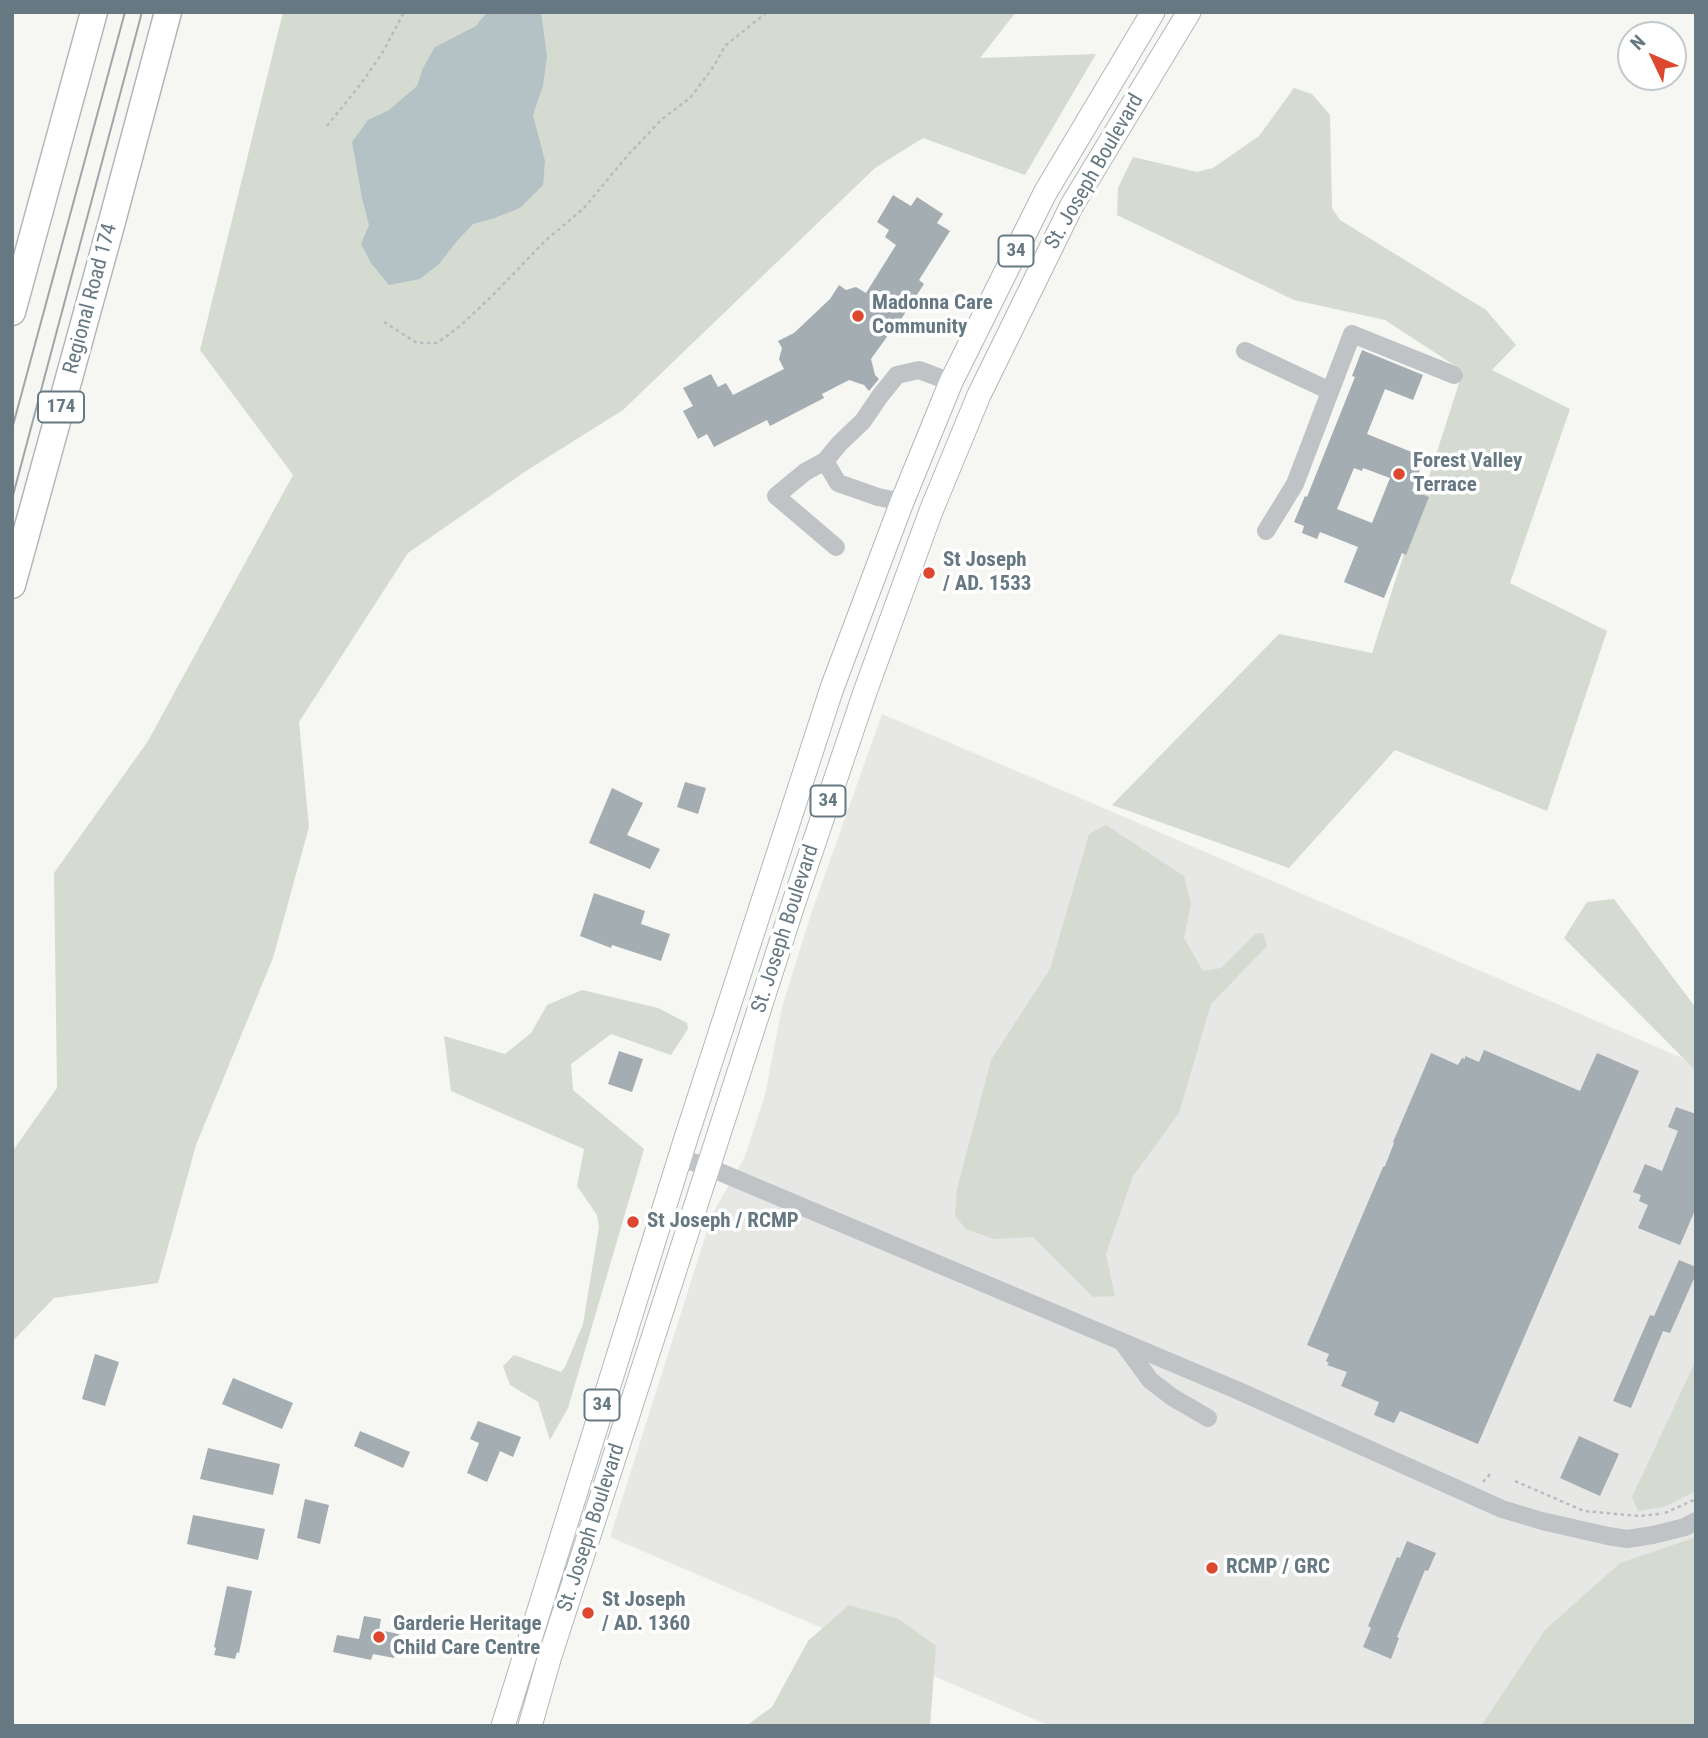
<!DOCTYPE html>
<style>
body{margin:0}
#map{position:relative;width:1708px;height:1738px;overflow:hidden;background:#f6f6f3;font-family:"Roboto Condensed",sans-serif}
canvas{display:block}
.frame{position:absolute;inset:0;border:14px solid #667882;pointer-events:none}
.north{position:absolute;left:1617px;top:21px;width:70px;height:70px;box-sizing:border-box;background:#fff;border:2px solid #c2c9cd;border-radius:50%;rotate:314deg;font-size:19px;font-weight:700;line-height:28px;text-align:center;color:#667882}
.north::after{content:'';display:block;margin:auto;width:24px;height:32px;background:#dc472d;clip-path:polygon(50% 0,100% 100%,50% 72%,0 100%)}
</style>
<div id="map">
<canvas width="1708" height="1738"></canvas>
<div class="frame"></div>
<div class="north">N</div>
</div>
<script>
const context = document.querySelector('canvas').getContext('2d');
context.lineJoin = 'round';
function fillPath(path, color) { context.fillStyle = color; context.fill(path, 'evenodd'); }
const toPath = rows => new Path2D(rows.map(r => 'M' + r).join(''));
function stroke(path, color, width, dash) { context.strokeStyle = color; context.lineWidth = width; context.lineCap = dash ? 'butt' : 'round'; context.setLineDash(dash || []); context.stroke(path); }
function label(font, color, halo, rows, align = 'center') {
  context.font = font + ' "Roboto Condensed",sans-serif'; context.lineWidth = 7; context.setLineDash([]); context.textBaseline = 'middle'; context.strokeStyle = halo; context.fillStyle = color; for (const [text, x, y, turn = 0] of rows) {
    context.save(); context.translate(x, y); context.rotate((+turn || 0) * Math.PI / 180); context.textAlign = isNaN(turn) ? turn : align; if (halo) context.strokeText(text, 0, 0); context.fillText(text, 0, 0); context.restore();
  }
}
fillPath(toPath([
 [882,714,1092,803,1696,1064,1696,1726,1050,1726,610,1537,712,1215,745,1156,765,1095,782,1007,811,914]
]), '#e7e7e6');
fillPath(toPath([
 [283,12,1016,12,980,58,1096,54,1025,175,923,138,875,168,623,410,526,471,408,553,299,722,309,827,273,958,196,1145,158,1283,54,1298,12,1342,12,1152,57,1088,54,873,148,741,293,475,200,350],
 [1294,88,1312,94,1330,115,1332,208,1340,220,1486,310,1516,345,1492,370,1570,409,1510,583,1607,631,1547,811,1395,750,1289,868,1112,805,1279,634,1372,653,1463,371,1385,320,1294,300,1117,215,1118,188,1133,157,1197,172,1213,168,1259,136],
 [1106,825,1184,876,1191,904,1184,938,1203,971,1221,968,1255,934,1263,933,1267,946,1211,1004,1179,1113,1133,1176,1106,1254,1115,1296,1093,1297,1033,1237,994,1239,966,1229,955,1216,957,1189,991,1060,1050,969,1089,834],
 [1614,899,1696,1008,1696,1071,1564,938,1587,902],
 [582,990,658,1008,687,1023,688,1029,671,1055,611,1034,571,1064,573,1090,644,1149,568,1408,550,1440,538,1402,510,1385,503,1366,514,1355,561,1372,565,1367,583,1324,599,1227,597,1215,577,1186,584,1149,451,1091,444,1036,505,1054,531,1033,547,1005],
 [1696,1360,1696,1491,1664,1507,1638,1511,1632,1497],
 [1696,1537,1696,1726,1481,1726,1545,1630,1620,1563],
 [849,1605,899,1619,936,1646,930,1726,746,1726,772,1707,808,1641]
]), '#d6dbd2');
fillPath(toPath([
 [487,12,541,12,547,56,543,86,533,115,545,161,543,185,520,208,492,219,473,224,457,241,439,264,420,279,389,285,371,263,361,244,369,225,362,198,352,142,368,120,389,110,417,86,423,68,435,47,476,26]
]), '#b4c2c5');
fillPath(toPath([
 [893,195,911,206,917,197,943,214,937,223,950,231,919,280,924,284,891,335,889,334,871,359,875,375,879,379,869,391,864,385,849,380,822,394,824,398,770,426,767,420,714,447,707,434,698,439,683,411,693,406,683,388,711,374,718,387,726,383,733,395,784,369,779,359,782,348,778,341,794,333,830,299,839,285,846,290,856,287,866,293,896,245,885,237,889,230,877,222],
 [1362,350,1423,375,1413,400,1385,389,1367,434,1419,455,1418,458,1421,467,1412,491,1429,497,1406,555,1402,553,1384,598,1344,582,1358,547,1320,532,1317,539,1302,533,1304,526,1294,522,1305,496,1307,497,1355,377,1352,376],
 [1354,468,1362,471,1363,468,1390,478,1372,523,1337,509],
 [685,782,706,788,698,814,677,807],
 [612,788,643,803,627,835,660,849,650,869,589,843],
 [594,893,645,911,641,924,670,934,661,961,612,945,611,948,580,936],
 [1484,1050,1580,1091,1597,1053,1639,1071,1478,1444,1400,1411,1394,1423,1374,1415,1379,1402,1341,1386,1347,1372,1327,1365,1329,1363,1326,1361,1329,1354,1307,1345,1383,1167,1385,1166,1394,1143,1393,1142,1431,1053,1458,1065,1462,1058,1465,1059,1465,1056,1479,1062],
 [619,1051,643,1059,632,1092,608,1084],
 [1676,1107,1696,1114,1696,1208,1680,1245,1638,1228,1648,1205,1639,1201,1641,1195,1633,1192,1645,1164,1662,1171,1678,1131,1668,1127],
 [1679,1260,1696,1267,1696,1274,1670,1333,1663,1331,1631,1408,1613,1401,1650,1315,1654,1316],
 [95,1354,119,1362,105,1406,82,1399],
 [233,1378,293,1403,282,1429,222,1404],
 [478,1421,521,1437,513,1457,500,1451,487,1482,467,1473,479,1443,470,1439],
 [360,1431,410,1452,403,1468,354,1446],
 [1579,1436,1619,1454,1600,1496,1560,1478],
 [208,1448,280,1464,273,1495,200,1479],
 [305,1499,329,1505,320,1544,297,1538],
 [193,1515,265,1529,258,1560,187,1544],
 [1407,1541,1436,1553,1428,1571,1425,1570,1397,1637,1399,1638,1391,1659,1363,1647,1371,1628,1368,1626,1397,1557,1400,1558],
 [227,1586,252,1591,239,1653,237,1652,235,1659,214,1655,216,1648,214,1647],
 [364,1616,381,1619,379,1630,399,1634,394,1658,373,1654,371,1660,333,1652,337,1635,359,1639]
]), '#a4adb2');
const major = toPath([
 [503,1726,685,1141,832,688,902,502,951,382,1045,193,1153,12],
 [530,1726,549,1659,793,905,865,692,931,511,979,395,1072,205,1189,12]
]);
const highway = toPath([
 [12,312,94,12],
 [12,585,110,229,168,12]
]);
stroke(major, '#b2b7ba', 25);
stroke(highway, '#b2b6b9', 29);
stroke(toPath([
 [327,126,360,85,383,52,404,12],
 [384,322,417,343,437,343,460,326,493,295,545,241,584,208,628,155,661,120,691,97,714,66,725,46,767,12],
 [1515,1481,1584,1511,1639,1516,1659,1514],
 [1483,1482,1492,1472],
 [1665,1513,1696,1499]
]), '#b9bcbe', 2.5, [3.5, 3.5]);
stroke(toPath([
 [1245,351,1330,391],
 [825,461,805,472,776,496,836,547],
 [902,502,878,497,838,483,825,461,840,443,863,421,880,396,897,375,919,370,951,382],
 [1266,531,1295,484,1352,334,1454,375],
 [680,1158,708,1167,1239,1391,1502,1509,1542,1521,1608,1536,1627,1539,1653,1535,1685,1527,1696,1521],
 [1123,1343,1150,1380,1172,1397,1208,1418]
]), '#bfc3c6', 18);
stroke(major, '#fff', 23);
stroke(highway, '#fff', 26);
stroke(toPath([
 [12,429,125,12],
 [12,499,142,12]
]), '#9ea6aa', 2);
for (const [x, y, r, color] of [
 [858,316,7,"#dc472d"],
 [1399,474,7,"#dc472d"],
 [929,573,7,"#dc472d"],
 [633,1222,7,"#dc472d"],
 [1212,1568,7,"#dc472d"],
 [588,1613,7,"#dc472d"],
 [379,1637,7,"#dc472d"]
]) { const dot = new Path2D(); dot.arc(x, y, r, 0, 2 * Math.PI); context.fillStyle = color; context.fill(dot); stroke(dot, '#fff', 2.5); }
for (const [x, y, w] of [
 [1016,251,35],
 [61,407,46],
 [828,801,35],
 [602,1405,35]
]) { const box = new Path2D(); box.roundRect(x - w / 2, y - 15.5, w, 31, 5); context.fillStyle = '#fff'; context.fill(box); stroke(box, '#667882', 2); }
label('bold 19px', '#667882', null, [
 ["34",1016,251],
 ["174",61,407],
 ["34",828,801],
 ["34",602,1405]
]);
label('21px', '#667882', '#fff', [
 ["St. Joseph Boulevard",1095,172,-60],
 ["Regional Road 174",91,299,-75],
 ["St. Joseph Boulevard",786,929,-72],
 ["St. Joseph Boulevard",592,1528,-72]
]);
label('bold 21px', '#667882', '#fff', [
 ["Madonna Care",872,304],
 ["Community",872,328],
 ["Forest Valley",1413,462],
 ["Terrace",1413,486],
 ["St Joseph",943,561],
 ["/ AD. 1533",943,585],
 ["St Joseph / RCMP",647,1222],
 ["RCMP / GRC",1226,1568],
 ["St Joseph",602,1601],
 ["/ AD. 1360",602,1625],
 ["Garderie Heritage",393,1625],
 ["Child Care Centre",393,1649]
], 'left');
</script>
